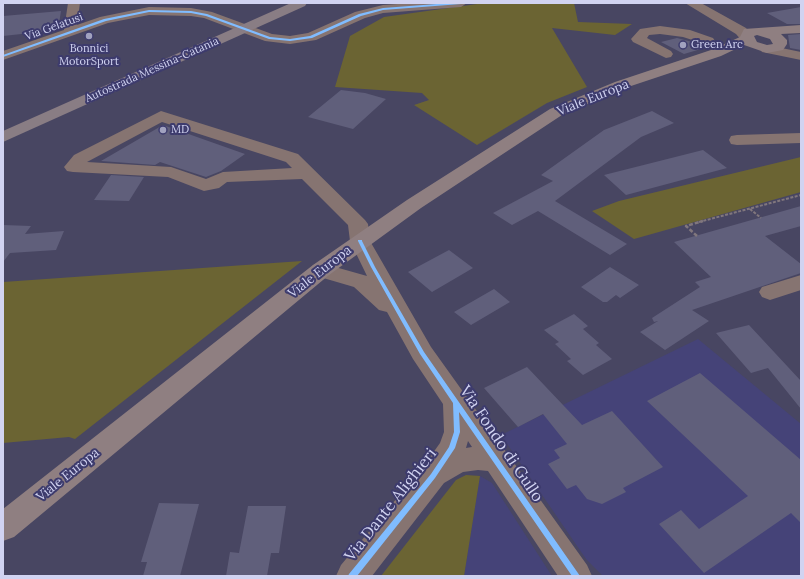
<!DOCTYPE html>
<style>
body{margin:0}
#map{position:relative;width:804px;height:579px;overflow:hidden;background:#484662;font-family:Lora,serif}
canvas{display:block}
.frame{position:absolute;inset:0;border:4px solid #d1d3f1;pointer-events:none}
</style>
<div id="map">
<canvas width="804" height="579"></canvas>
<div class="frame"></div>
</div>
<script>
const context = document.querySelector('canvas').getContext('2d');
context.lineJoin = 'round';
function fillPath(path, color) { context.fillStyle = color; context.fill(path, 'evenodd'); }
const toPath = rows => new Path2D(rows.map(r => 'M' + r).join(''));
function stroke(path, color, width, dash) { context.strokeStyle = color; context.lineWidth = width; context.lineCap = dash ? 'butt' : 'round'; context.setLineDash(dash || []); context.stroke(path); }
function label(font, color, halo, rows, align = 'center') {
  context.font = font + ' Lora,serif'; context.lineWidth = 4; context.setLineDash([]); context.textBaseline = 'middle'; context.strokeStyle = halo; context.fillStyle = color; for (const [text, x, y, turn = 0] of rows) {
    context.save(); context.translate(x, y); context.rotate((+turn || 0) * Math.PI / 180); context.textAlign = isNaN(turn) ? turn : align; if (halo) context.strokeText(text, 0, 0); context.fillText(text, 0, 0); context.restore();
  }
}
fillPath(toPath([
 [698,339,801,424,801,576,603,576,586,559,501,435],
 [480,476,492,483,552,576,464,576]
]), '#454378');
fillPath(toPath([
 [521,3,574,3,578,22,632,24,615,35,552,28,587,87,547,103,477,145,414,105,429,100,422,93,335,87,350,36,384,17,477,4],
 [801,157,801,192,634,239,592,211,619,201],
 [302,261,75,439,69,437,3,443,3,282],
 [466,475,480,476,464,576,381,576,456,480]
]), '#6b6433');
fillPath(toPath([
 [801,7,801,24,787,24,767,13],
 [61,11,58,30,3,36,3,16],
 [801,34,801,50,790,48,788,35],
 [677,38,708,46,711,46,684,54,661,42],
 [341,90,365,93,386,99,353,129,308,117],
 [652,111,674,123,641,137,555,201,627,244,610,255,538,211,512,225,493,213,553,181,541,175,604,130],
 [163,125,245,154,221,171,206,177,160,162,155,165,101,161],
 [703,150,727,168,626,195,604,175],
 [111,175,144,177,129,201,94,200],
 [801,206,801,226,765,236,801,264,801,273,692,310,709,321,665,350,640,332,658,321,654,322,652,318,700,287,695,282,711,277,674,242],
 [3,225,31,226,25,234,64,231,56,250,10,253,3,262],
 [449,250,473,268,432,292,408,272],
 [610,267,639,285,620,298,616,295,607,302,603,302,581,287],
 [494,289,510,302,471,325,454,312],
 [574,314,588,326,583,329,599,343,596,345,612,359,583,375,567,361,571,359,555,344,559,342,544,330],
 [749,325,801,381,801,409,768,368,751,373,716,333],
 [527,367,582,425,612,411,663,467,623,488,626,492,602,504,587,499,576,485,567,489,548,464,560,458,554,450,567,444,543,414,518,427,484,388],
 [700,373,801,460,801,523,791,513,704,573,659,524,681,510,699,529,748,496,647,401],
 [159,503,199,504,180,576,143,576,147,562,141,562],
 [248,506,286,506,279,553,271,553,267,576,226,576,230,552,239,553]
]), '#605f7b');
stroke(toPath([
 [750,209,761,218],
 [699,222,801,195]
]), '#81777d', 2, [3, 1.5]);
stroke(toPath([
 [697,236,686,226,703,221]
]), '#81777d', 2.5, [4, 2]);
fillPath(toPath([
 [68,3,80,3,77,25,100,17,149,7,191,8,212,12,272,34,290,36,308,33,355,12,383,5,412,3,467,3,461,7,383,13,365,18,316,40,290,44,265,41,204,18,191,16,149,15,108,23,3,60,3,51,64,30,68,3],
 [685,3,701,3,746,28,754,38,752,41,742,41,736,34,685,3],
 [660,26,690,30,713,38,715,41,713,44,708,45,683,37,660,34,649,35,647,38,671,51,673,54,671,57,666,58,633,42,631,39,640,29,660,26],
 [767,45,801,52,801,60,762,52,760,49,762,46,767,45],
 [161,111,298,154,365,220,368,224,370,241,431,347,587,565,592,576,558,576,488,471,478,470,463,472,444,483,372,576,336,576,341,565,423,467,440,443,444,432,443,404,413,359,387,312,379,310,354,287,313,275,310,270,313,265,321,263,367,276,350,241,348,225,302,179,227,182,219,188,204,191,168,177,73,172,67,171,64,167,74,155,161,111],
 [162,122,286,162,292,168,223,172,206,179,171,167,87,162,162,122],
 [468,441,472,447,466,448,468,441],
 [801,133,801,143,737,145,731,144,729,140,731,136,737,135,801,133],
 [801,275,801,290,770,300,762,297,759,292,762,287,801,275]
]), '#867471');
fillPath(toPath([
 [801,25,801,33,781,34,787,40,787,44,783,50,767,53,744,45,721,56,625,88,562,115,421,208,329,275,14,537,3,541,3,509,313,265,407,200,550,109,615,82,711,50,740,37,744,29,801,25],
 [757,35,770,39,773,44,767,45,757,42,754,36,757,35]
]), '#8f7f81');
fillPath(toPath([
 [291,3,307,3,305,6,3,142,3,131,291,3]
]), '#897d84');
fillPath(toPath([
 [450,3,462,3,461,4,383,10,361,16,312,38,290,41,269,39,206,16,191,13,149,12,106,21,3,57,3,55,104,19,149,10,191,11,207,14,270,37,290,39,310,36,359,14,383,8,450,3],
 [358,240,362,240,362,241,375,267,424,352,580,576,572,576,459,412,460,432,455,448,435,478,357,576,348,576,349,574,431,474,449,447,454,432,453,403,420,354,371,267,358,241,358,240]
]), '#80bcff');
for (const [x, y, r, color] of [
 [89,36,4,"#a1a2bf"],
 [683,45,4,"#a1a2bf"],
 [163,130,4,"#a1a2bf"]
]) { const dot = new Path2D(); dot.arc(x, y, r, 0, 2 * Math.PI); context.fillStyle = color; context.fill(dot); stroke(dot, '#3d3b6d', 1.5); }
label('11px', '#d1d3f1', '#3d3b6d', [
 ["Via Gelatusi",54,27,-20],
 ["Autostrada Messina-Catania",152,70,-24]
]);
label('11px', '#d1d3f1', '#3d3b6d', [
 ["Green Arc",691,45],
 ["Bonnici",89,49,"center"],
 ["MotorSport",89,62,"center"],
 ["MD",171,130]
], 'left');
label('13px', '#d1d3f1', '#3d3b6d', [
 ["Viale Europa",593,98,-22],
 ["Viale Europa",320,272,-38],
 ["Viale Europa",68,475,-39]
]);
label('16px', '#d1d3f1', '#3d3b6d', [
 ["Via Fondo di Gullo",501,444,56],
 ["Via Dante Alighieri",391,505,-52]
]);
</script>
